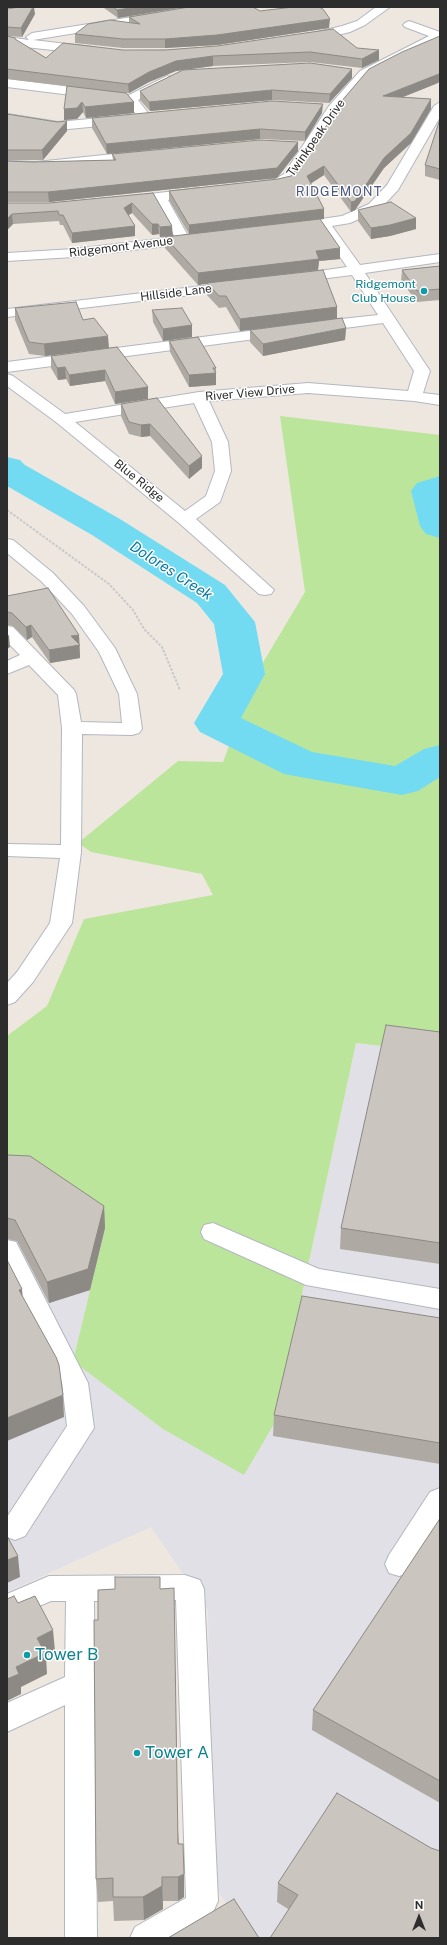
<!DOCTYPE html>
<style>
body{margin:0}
#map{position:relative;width:447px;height:1945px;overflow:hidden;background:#eee7e0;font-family:"Public Sans",sans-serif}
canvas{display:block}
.frame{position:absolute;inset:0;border:8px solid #2d2d2d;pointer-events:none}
.north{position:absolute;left:399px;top:1897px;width:40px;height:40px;-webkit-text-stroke:3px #fff;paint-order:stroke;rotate:0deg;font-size:11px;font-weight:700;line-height:16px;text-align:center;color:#2d2d2d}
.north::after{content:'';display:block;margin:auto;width:14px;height:18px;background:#2d2d2d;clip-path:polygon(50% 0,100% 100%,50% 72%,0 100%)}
</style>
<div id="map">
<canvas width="447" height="1945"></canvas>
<div class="frame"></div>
<div class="north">N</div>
</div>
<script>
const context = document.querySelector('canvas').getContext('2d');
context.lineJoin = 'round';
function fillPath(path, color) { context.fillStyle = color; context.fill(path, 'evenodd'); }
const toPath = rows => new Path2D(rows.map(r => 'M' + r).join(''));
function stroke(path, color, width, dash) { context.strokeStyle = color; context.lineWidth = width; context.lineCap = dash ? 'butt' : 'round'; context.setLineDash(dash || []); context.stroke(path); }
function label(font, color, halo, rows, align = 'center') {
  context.font = font + ' "Public Sans",sans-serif'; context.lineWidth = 3; context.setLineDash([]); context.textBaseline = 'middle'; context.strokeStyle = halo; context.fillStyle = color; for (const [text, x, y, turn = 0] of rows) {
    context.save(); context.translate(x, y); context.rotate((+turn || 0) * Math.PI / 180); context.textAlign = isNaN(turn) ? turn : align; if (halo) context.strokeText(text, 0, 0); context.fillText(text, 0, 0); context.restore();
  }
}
fillPath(toPath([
 [356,1043,440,1053,440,1938,247,1938,214,1884,208,1610,151,1527,7,1592,7,1177,105,1228,73,1361,274,1424]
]), '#e1e0e7');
fillPath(toPath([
 [280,416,440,435,440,1053,356,1043,274,1424,244,1475,163,1429,73,1361,105,1228,7,1177,7,1036,47,1006,84,919,213,895,202,874,91,852,78,843,178,761,223,762,230,743,230,718,305,592]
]), '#bce59c');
fillPath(toPath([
 [7,457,20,460,25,465,120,519,225,585,255,622,265,674,241,718,312,752,395,766,424,749,440,745,440,777,418,791,402,795,300,777,284,774,200,732,194,723,223,674,214,624,197,603,92,535,7,486,7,457],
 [440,476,440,538,426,534,420,526,411,491,417,483,440,476]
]), '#72dbf1');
const minor = toPath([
 [195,7,222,7,216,10,33,40,93,47,95,50,93,53,89,54,7,45,7,37,29,40,26,37,32,33,195,7],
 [376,7,390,7,365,25,350,32,309,42,303,38,305,35,342,26,357,21,376,7],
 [409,21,440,32,440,40,368,77,338,111,294,180,278,187,263,189,258,188,256,185,258,182,275,179,284,174,329,106,360,71,429,36,405,27,403,25,405,23,409,21],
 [167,76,171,77,173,80,171,83,138,100,152,118,146,122,141,121,125,99,127,96,167,76],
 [7,79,95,90,101,94,95,98,7,87,7,79],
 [440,102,440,117,398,190,379,210,350,223,332,226,360,265,440,254,440,262,365,273,430,371,423,393,440,395,440,405,414,401,308,393,209,401,228,442,231,471,220,502,196,519,274,590,271,594,265,595,259,594,179,523,56,422,7,386,7,374,13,376,65,414,199,392,308,383,408,391,414,371,383,323,314,332,309,330,306,327,309,324,314,322,378,315,352,275,296,282,291,281,289,278,291,275,347,267,320,228,293,231,288,230,286,227,288,224,293,223,342,216,369,204,387,185,434,106,440,102],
 [194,403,212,442,215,471,206,496,185,511,75,422,194,403],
 [7,114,58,122,121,116,127,120,121,124,58,130,7,122,7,114],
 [143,151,148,152,150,155,148,158,36,170,7,169,7,161,36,162,143,151],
 [199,188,204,189,206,192,204,195,168,200,188,236,200,236,202,239,200,242,74,257,7,261,7,253,74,249,175,237,155,202,126,205,121,204,119,201,121,198,126,197,199,188],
 [236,282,241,283,243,286,241,289,7,317,7,309,236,282],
 [280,327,285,329,288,332,285,335,7,372,7,362,280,327],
 [7,539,13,540,53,573,84,606,115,648,137,694,142,729,139,733,132,735,82,734,81,852,72,923,33,982,15,1002,7,1005,7,983,17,972,50,923,60,858,7,856,7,844,61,845,62,728,58,695,29,665,7,674,7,661,20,655,7,642,7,626,13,627,74,690,76,694,81,722,122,723,119,694,99,652,72,614,41,581,7,553,7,539],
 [213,1223,319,1269,440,1289,440,1309,306,1285,204,1239,201,1232,204,1225,213,1223],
 [7,1240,16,1242,88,1383,94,1428,25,1536,15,1540,7,1537,7,1517,67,1426,62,1383,7,1274,7,1240],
 [440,1488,440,1524,409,1573,399,1576,389,1573,385,1564,389,1555,430,1492,440,1488],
 [185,1575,200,1580,204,1589,218,1901,210,1919,177,1938,130,1938,135,1927,186,1898,176,1600,94,1601,97,1938,65,1938,65,1705,7,1732,7,1703,65,1677,66,1601,51,1601,7,1620,7,1594,49,1576,185,1575]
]);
stroke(minor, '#b3b7c0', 2);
stroke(toPath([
 [7,510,109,584,133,610,144,629,162,647,180,690]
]), '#c8c8c8', 2, [2.5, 1.5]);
fillPath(minor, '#fff');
fillPath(toPath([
 [104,7,185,7,118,18,104,8],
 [7,9,35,14,22,37,7,36],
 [260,11,329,28,217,45,165,48,123,48,75,43,75,34,129,23,129,17],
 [7,36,15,40,46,58,123,50,357,48,379,60,362,68,310,62,213,66,176,71,149,82,129,93,126,93,134,102,134,113,86,118,83,112,77,119,64,120,67,86,7,79],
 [352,69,352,78,329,103,272,100,150,111,140,100,140,91],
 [438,83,403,97,431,99,431,109,411,143,384,168,355,210,351,212,324,175,311,183,324,209,324,219,224,230,340,259,319,261,318,270,337,307,337,319,240,331,226,307,219,308,207,295,207,283,198,285,165,248,165,237,189,234,169,200,169,191,278,179,291,176,319,138,340,103],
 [322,113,305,141,260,139,107,154,92,128,92,118],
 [7,114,67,131,43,160,7,160],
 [440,119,440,180,425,176,425,165],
 [298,151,277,178,49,202,7,202,7,161,32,162,113,160,112,154],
 [153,193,173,236,160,237,159,234,152,235,132,213,128,215,135,236,72,243,63,225,60,225,59,221,13,224,7,230,7,203,49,203],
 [358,210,416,218,416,229,390,236,371,239,358,221],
 [440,266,440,300,417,302,401,281,402,270],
 [15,308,83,320,109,348,45,356,29,354,15,320],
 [152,310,192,325,192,337,163,341,153,322],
 [346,328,345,340,263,356,250,342,250,330],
 [169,341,216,368,216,385,189,387,170,352],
 [117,347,148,387,148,399,115,404,105,381,70,386,66,379,58,380,51,368,51,356],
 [157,398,202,468,189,479,150,436,141,437,129,434,121,416,121,404],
 [7,596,79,635,80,658,50,663,32,637,27,640,13,626,7,625],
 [440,1032,440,1264,340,1249,341,1228],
 [7,1155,104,1206,105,1228,90,1290,49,1303,17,1241,7,1239],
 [440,1318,440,1464,273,1436,274,1415],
 [440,1520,440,1803,312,1730,313,1710],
 [160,1589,179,1844,184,1897,178,1901,163,1901,163,1909,144,1920,114,1921,113,1901,98,1902,96,1879,98,1620],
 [431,1848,288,1909,277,1902,278,1883]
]), '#aea9a3');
fillPath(toPath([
 [33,7,34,7,35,14,22,37,21,28],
 [136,7,185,7,118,18,117,10],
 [330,19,329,28,217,45,165,48,165,39],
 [379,50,379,60,362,68,362,59],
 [213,56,213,66,176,71,149,82,129,93,128,84,149,72,176,61],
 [352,69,352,78,329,103,330,94],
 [440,73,440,81,438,83,383,105,383,96],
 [272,90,272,100,150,111,149,102],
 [431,99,431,109,411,143,384,168,355,210,351,212,351,202,384,158],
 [82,102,83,112,77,119,64,120,64,109],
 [134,102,134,113,86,118,85,107],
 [323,104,322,113,305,141,305,132],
 [67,121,67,131,43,160,42,150],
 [260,129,260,139,107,154,106,144],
 [298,142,298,151,277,178,49,202,48,192],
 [324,166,324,175,307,186,307,176],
 [132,203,132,213,124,218,124,208],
 [324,209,324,219,189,234,189,225],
 [12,214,13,224,7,230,7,219],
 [416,218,416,229,390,236,371,239,371,228],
 [152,224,158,224,159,234,152,235],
 [135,226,135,236,72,243,72,233],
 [172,226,173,236,160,237,160,227],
 [340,248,340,259,319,261,318,270,198,285,198,273,316,251],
 [337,307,337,319,240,331,240,319],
 [192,325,192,337,163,341,163,329],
 [346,328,345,340,263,356,263,344],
 [108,336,109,348,45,356,44,344],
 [65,367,66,379,58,380,57,368],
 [105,370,105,381,70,386,69,375],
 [216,373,216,385,189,387,189,375],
 [148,387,148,399,115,404,115,392],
 [150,424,150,436,141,437,141,425],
 [202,456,202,468,189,479,189,466],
 [31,625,32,637,27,640,26,627],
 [9,635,10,647,7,649,7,636],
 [79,635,80,658,50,663,49,650,71,636],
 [104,1206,105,1228,90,1290,49,1303,47,1282],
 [22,1289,24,1311,19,1290],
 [63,1395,64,1417,7,1441,7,1418],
 [18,1556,20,1577,7,1583,7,1560],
 [53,1630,55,1651,46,1656,47,1674,21,1687,21,1694,7,1701,7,1679,37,1638],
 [184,1874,184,1897,178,1901,178,1877],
 [162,1877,163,1909,144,1920,143,1897]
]), '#8d8a85');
const building = toPath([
 [19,7,33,7,21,28,7,27,7,9,19,7],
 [113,7,136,7,117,10,113,7],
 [189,7,253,7,260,11,293,7,319,7,323,9,330,19,217,35,165,39,123,39,75,34,88,24,110,20,140,24,129,17,189,7],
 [333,29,357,48,379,50,362,59,310,52,213,56,176,61,149,72,128,84,7,69,7,36,15,38,15,39,46,58,63,43,123,50,165,50,217,46,333,29],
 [440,36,440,73,439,74,383,96,431,99,411,133,384,158,355,201,351,202,324,166,307,176,324,209,189,225,169,191,278,179,291,176,319,138,340,103,369,69,402,52,440,36],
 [310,63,352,69,330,94,272,90,149,102,140,91,183,70,310,63],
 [67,86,126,93,134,102,85,107,82,102,77,108,64,109,67,86],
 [272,101,323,104,305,132,260,129,106,144,92,118,272,101],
 [7,114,57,122,67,121,42,150,7,150,7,114],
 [440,119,440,169,425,165,440,119],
 [260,140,298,142,277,168,48,192,7,192,7,161,32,162,116,160,112,154,260,140],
 [153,193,172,226,160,227,158,224,152,224,132,203,124,208,135,226,72,233,63,215,59,215,58,211,12,214,7,219,7,203,49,203,153,193],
 [391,202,416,218,390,225,371,228,358,210,391,202],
 [320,219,340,248,316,251,319,259,198,273,165,237,320,219],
 [440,266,440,289,417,291,402,270,440,266],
 [323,270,337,307,240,319,226,296,219,296,207,283,323,270],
 [76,302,83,320,94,318,108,336,44,344,29,342,15,308,76,302],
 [182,308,192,325,163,329,152,310,182,308],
 [342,318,346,328,263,344,250,330,342,318],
 [198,337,216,368,213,368,216,373,189,375,169,341,198,337],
 [117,347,148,387,115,392,105,370,69,375,65,367,57,368,51,356,117,347],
 [157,398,202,456,189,466,150,424,141,425,129,422,121,404,157,398],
 [48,588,79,635,71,636,80,645,49,650,31,625,26,627,12,613,7,612,7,596,48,588],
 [386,1025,440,1032,440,1243,341,1228,386,1025],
 [7,1155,30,1156,104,1206,88,1269,47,1282,15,1220,7,1218,7,1155],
 [7,1260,22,1289,19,1290,56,1357,59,1365,63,1395,7,1418,7,1260],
 [302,1296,440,1318,440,1443,274,1415,302,1296],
 [439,1520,440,1520,440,1781,313,1710,439,1520],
 [7,1536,18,1556,7,1560,7,1536],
 [115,1577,160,1577,160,1589,174,1588,178,1844,183,1844,184,1874,178,1877,162,1877,162,1886,143,1897,113,1897,113,1878,96,1879,94,1620,98,1620,98,1590,115,1589,115,1577],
 [14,1596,18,1603,35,1596,53,1630,37,1638,45,1653,16,1667,19,1674,7,1679,7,1599,14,1596],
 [337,1793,431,1848,440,1851,440,1938,270,1938,298,1895,278,1883,337,1793],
 [234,1899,259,1938,168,1938,234,1899]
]);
fillPath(building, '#cac5be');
stroke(building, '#8d8a85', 1);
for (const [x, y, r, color] of [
 [424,291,4,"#0f9aa8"],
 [27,1655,4,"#0f9aa8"],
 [137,1753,4,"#0f9aa8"]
]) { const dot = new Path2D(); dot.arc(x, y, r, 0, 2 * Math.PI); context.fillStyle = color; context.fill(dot); stroke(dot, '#fff', 1.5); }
label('12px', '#2d2d2d', '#fff', [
 ["Twinkpeak Drive",316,138,-55],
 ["Ridgemont Avenue",121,247,-7],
 ["Hillside Lane",176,293,-7],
 ["River View Drive",250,393,-5],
 ["Blue Ridge",139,481,39]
]);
label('12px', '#0d838f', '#fff', [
 ["Ridgemont",416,284],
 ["Club House",416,298]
], 'right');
context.letterSpacing = '1px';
label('13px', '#4c5a7f', '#fff', [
 ["RIDGEMONT",339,192]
]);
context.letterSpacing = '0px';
label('italic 15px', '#0b7ca3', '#fff', [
 ["Dolores Creek",171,571,33]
]);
label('17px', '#0d838f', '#fff', [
 ["Tower B",35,1655],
 ["Tower A",145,1753]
], 'left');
</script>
